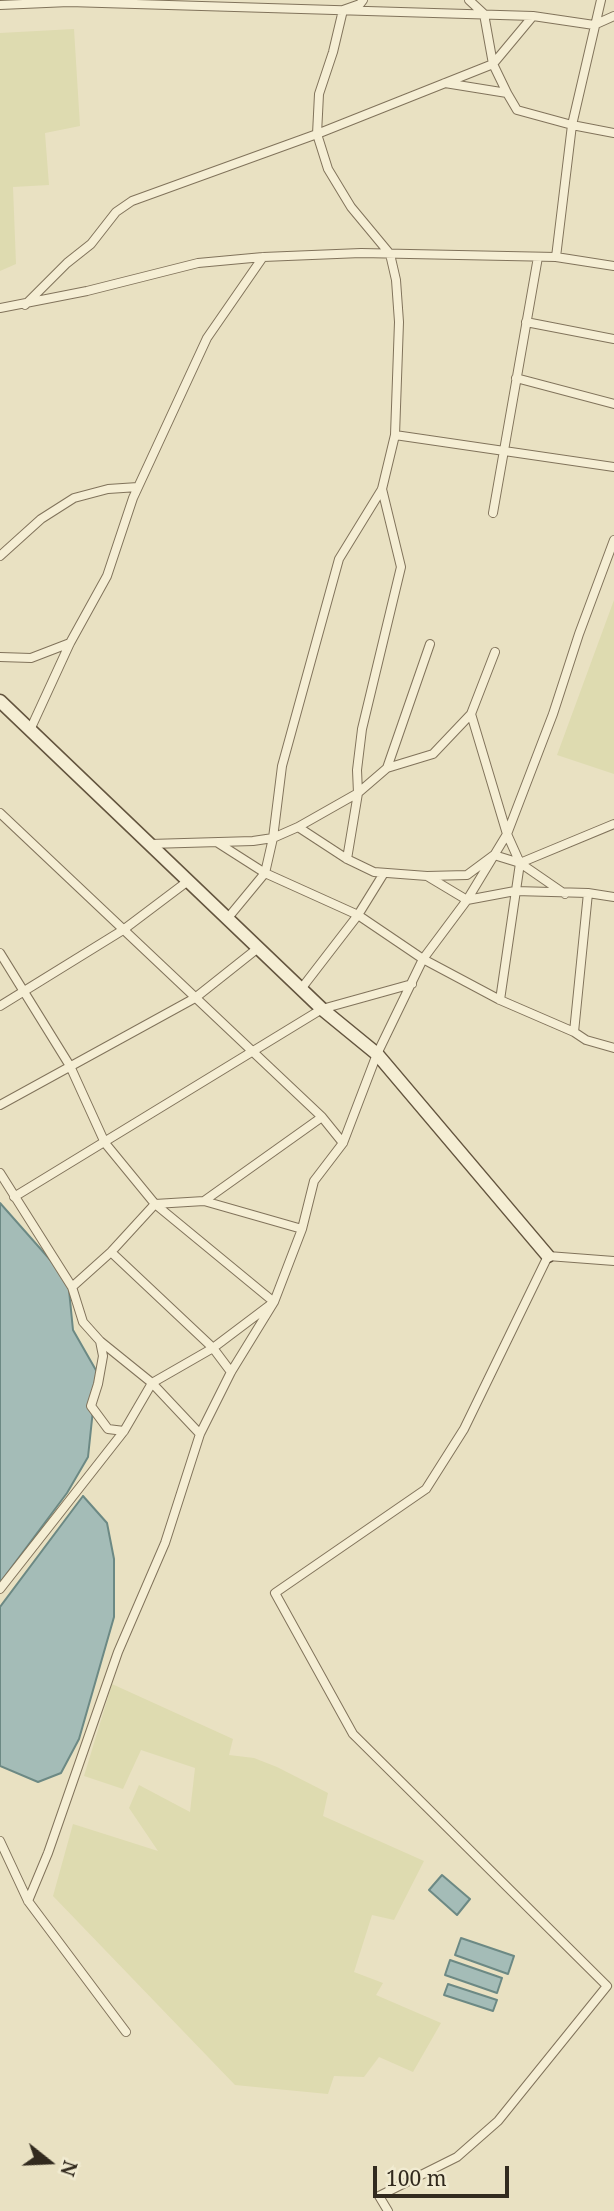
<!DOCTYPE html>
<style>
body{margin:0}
#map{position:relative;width:614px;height:2211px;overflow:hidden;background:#e9e1c2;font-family:"Noto Serif",serif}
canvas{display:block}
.north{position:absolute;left:14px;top:2127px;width:70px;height:70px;-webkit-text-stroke:5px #f1ebd1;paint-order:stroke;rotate:108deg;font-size:19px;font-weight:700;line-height:28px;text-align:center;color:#322a1e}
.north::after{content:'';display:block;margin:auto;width:24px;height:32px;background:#322a1e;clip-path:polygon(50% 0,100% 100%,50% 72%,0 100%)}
.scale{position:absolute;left:373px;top:2166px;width:136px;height:32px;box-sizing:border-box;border:4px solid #322a1e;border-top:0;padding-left:9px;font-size:21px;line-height:24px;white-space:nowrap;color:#322a1e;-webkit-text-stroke:5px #f1ebd1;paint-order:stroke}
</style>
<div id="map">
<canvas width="614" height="2211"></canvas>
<div class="north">N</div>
<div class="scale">100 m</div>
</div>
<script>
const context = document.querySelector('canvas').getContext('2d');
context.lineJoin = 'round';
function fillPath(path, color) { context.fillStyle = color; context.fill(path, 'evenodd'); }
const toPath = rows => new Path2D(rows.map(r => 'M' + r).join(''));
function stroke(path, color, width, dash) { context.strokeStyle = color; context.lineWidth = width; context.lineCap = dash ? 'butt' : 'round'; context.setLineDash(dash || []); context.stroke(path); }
fillPath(toPath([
 [74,29,80,126,45,133,49,185,13,187,16,264,0,271,0,33],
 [614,600,614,774,557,755],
 [112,1684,233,1739,229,1755,254,1758,277,1767,328,1793,323,1816,424,1861,394,1920,372,1915,354,1972,383,1983,376,1995,441,2023,413,2072,379,2057,364,2077,334,2076,328,2094,235,2085,53,1896,73,1824,158,1851,129,1808,139,1785,190,1812,195,1768,141,1750,123,1789,84,1776]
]), '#dedbb0');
const water = toPath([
 [0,1203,68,1280,73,1330,97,1372,88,1457,67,1493,0,1583,0,1203],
 [83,1496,107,1523,114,1559,114,1617,79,1739,61,1773,38,1782,0,1766,0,1607,83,1496],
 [442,1875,470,1899,457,1915,429,1890,442,1875],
 [461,1938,514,1956,508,1974,455,1955,461,1938],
 [450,1960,502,1978,497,1993,445,1975,450,1960],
 [448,1984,497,2000,493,2011,444,1995,448,1984]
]);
fillPath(water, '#a4bcb7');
stroke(water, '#6c8984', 2);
const street = toPath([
 [469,0,484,14,493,64,507,93],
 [0,5,69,2,533,16],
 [445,83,507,93,517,110,572,125,614,133],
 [556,257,572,125,601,0],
 [25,305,67,263,91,244,116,212,132,201,317,134,493,64,533,16,594,25,614,16],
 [0,308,87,291,198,263,263,257,361,253,556,257,614,266],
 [526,322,614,339],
 [516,378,614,404],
 [395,435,614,467],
 [493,513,538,257],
 [0,556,41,519,74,498,108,489,138,487],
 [0,657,31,658,70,643],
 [471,714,507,834,520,863,565,894],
 [30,730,70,643,107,576,133,498,207,338,263,257],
 [387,768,430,644],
 [0,813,322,1117,343,1143],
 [298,827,358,793,387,768,433,754,471,714,495,652],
 [218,843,265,873,358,915,423,959,500,1000,574,1032,586,1040,614,1048],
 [150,844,253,841,273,838,298,827,347,859,374,872,427,876,467,900,515,891,588,893,614,897],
 [347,859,358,793,357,770,362,729,401,567,382,489],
 [427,876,467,875,494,855,520,863,614,824],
 [227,919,265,873,273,838,282,766,339,559,382,489,395,435,399,322,396,280,390,254,351,207,328,169,317,134,319,94,333,52,343,10,360,4,363,0],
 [0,953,70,1066,105,1143,155,1204,274,1302,213,1348,152,1383,124,1431,0,1589],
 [301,989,358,915,384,873],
 [500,1000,520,863],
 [0,1006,123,930,188,881],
 [574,1032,588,893],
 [0,1105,195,998,258,948],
 [0,1173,72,1287,83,1322,100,1341,103,1356,98,1384,91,1406,108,1429,124,1431],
 [14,1197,322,1009,412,984],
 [204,1201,322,1117],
 [111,1252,213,1348,231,1372],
 [72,1287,111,1252,155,1204,204,1201,302,1229],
 [100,1341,152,1383,200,1434],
 [0,1841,28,1901,126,2032],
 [28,1901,48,1853,118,1652,165,1543,200,1434,231,1372,274,1302,302,1229,314,1181,343,1143,377,1054,423,959,467,900,507,834,553,714,579,634,614,540],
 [388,2211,379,2196,457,2157,498,2121,607,1986,353,1734,275,1593,426,1489,464,1429,548,1256,614,1261]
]);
const secondary = toPath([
 [0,701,322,1009,377,1054,548,1256]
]);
stroke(street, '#81735b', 10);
stroke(secondary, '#63543e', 15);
stroke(street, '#f5eed4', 8);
stroke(secondary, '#f5eed4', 12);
</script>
